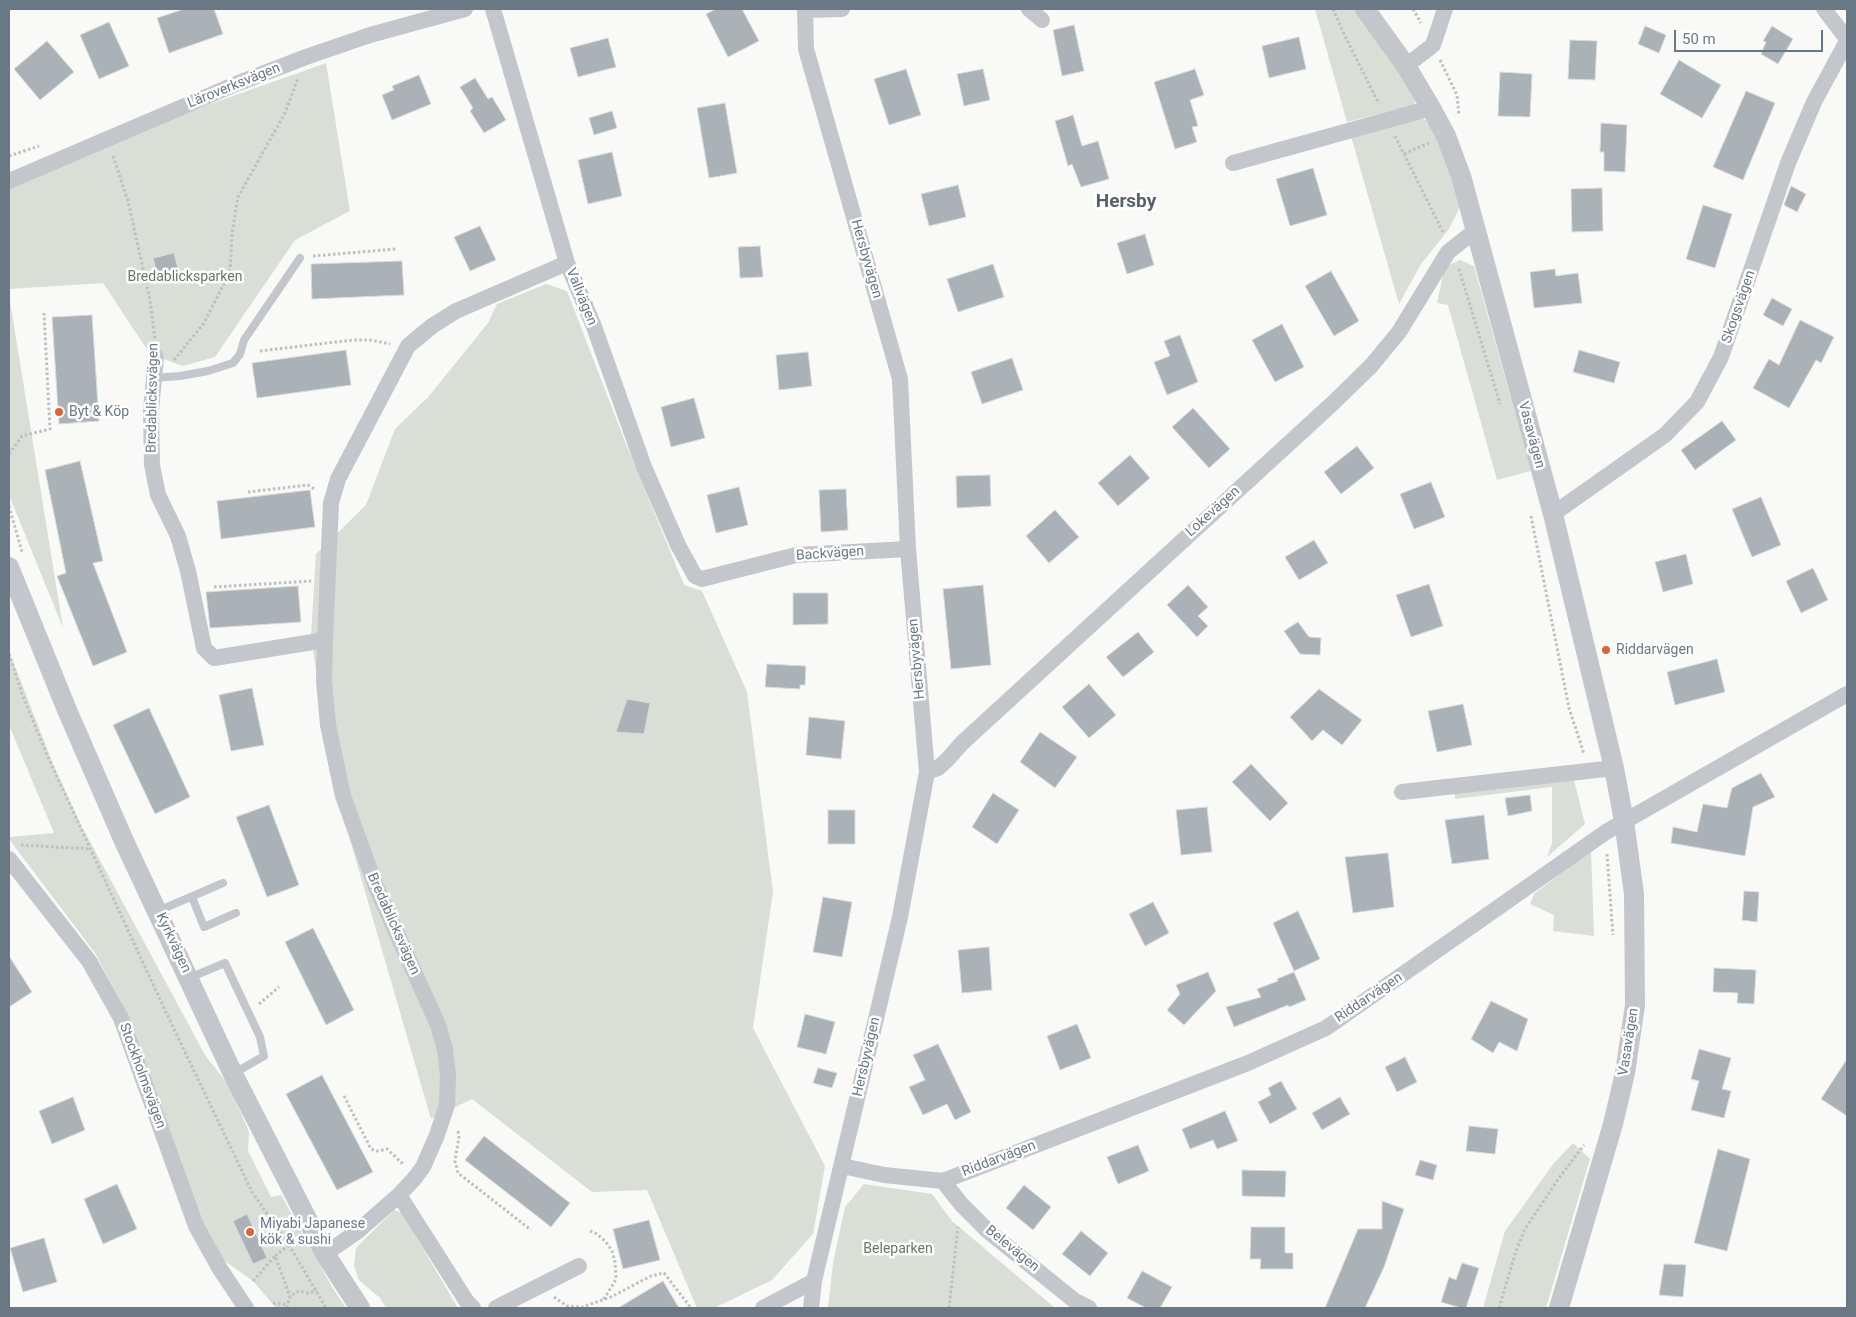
<!DOCTYPE html>
<meta charset="utf-8">
<style>
body{margin:0}
#map{position:relative;width:1856px;height:1317px;overflow:hidden;background:#f9f9f7;font-family:Roboto,sans-serif}
canvas{display:block}
.frame{position:absolute;inset:0;border:10px solid #6a7886;pointer-events:none}
.scale{position:absolute;left:1674px;top:30px;width:149px;height:22px;box-sizing:border-box;border:2px solid #6a7886;border-top:0;padding-left:6px;font-size:15px;line-height:18px;white-space:nowrap;color:#6a7886;-webkit-text-stroke:4px #fff;paint-order:stroke}
</style>
<div id="map">
<canvas width="1856" height="1317"></canvas>
<div class="frame"></div>
<div class="scale">50 m</div>
</div>
<script>
const context = document.querySelector('canvas').getContext('2d');
context.lineJoin = 'round';
function fillPath(path, color) { context.fillStyle = color; context.fill(path, 'evenodd'); }
const toPath = rows => new Path2D(rows.map(r => 'M' + r).join(''));
function stroke(path, color, width, dash) { context.strokeStyle = color; context.lineWidth = width; context.lineCap = dash ? 'butt' : 'round'; context.setLineDash(dash || []); context.stroke(path); }
function label(font, color, halo, rows, align = 'center') {
  context.font = font + ' Roboto,sans-serif'; context.lineWidth = 5; context.setLineDash([]); context.textBaseline = 'middle'; context.strokeStyle = halo; context.fillStyle = color; for (const [text, x, y, turn = 0] of rows) {
    context.save(); context.translate(x, y); context.rotate((+turn || 0) * Math.PI / 180); context.textAlign = isNaN(turn) ? turn : align; if (halo) context.strokeText(text, 0, 0); context.fillText(text, 0, 0); context.restore();
  }
}
fillPath(toPath([
 [1315,9,1354,9,1388,52,1415,97,1415,105,1347,122],
 [326,63,350,211,295,240,215,357,183,366,150,354,103,283,9,289,9,180,208,105],
 [1419,117,1426,120,1434,132,1461,200,1458,211,1449,229,1421,264,1399,304,1351,136],
 [1460,260,1474,266,1531,471,1497,480,1448,305,1437,303,1444,270,1449,265],
 [546,284,567,291,624,439,684,585,702,591,747,692,773,892,753,1028,825,1166,813,1234,772,1280,714,1308,697,1308,647,1190,592,1192,472,1099,431,1119,330,771,311,635,316,554,366,505,395,429,429,396,488,323,497,304],
 [9,295,63,628,9,495],
 [9,651,53,764,81,825,205,1055,230,1087,249,1132,248,1151,271,1197,281,1195,332,1287,346,1308,276,1308,253,1281,222,1259,203,1228,127,1013,95,953,9,839,9,837,54,833,9,725],
 [1573,776,1585,824,1547,857,1552,843,1552,787,1455,799,1455,790],
 [1591,850,1594,936,1553,931,1554,915,1530,904,1534,894],
 [1573,1143,1590,1159,1546,1308,1483,1308,1505,1231,1554,1163],
 [864,1184,932,1194,952,1221,1055,1308,828,1308,833,1263,845,1207],
 [394,1210,402,1213,458,1308,386,1308,380,1298,359,1280,354,1266,356,1248]
]), '#d9ded6');
const building = toPath([
 [184,9,214,9,223,34,169,53,157,18,184,9],
 [716,9,742,9,759,41,728,57,706,14,716,9],
 [109,22,129,66,99,79,80,35,109,22],
 [1074,25,1084,71,1062,76,1053,30,1074,25],
 [1645,26,1666,35,1659,53,1638,44,1645,26],
 [1772,26,1793,39,1778,64,1761,54,1766,42,1763,41,1772,26],
 [1299,37,1306,69,1269,78,1262,46,1299,37],
 [608,38,616,67,578,77,570,48,608,38],
 [1570,40,1597,41,1595,80,1568,79,1570,40],
 [47,41,74,72,40,100,14,69,47,41],
 [1679,60,1721,85,1702,118,1660,94,1679,60],
 [906,69,921,115,889,125,874,79,906,69],
 [983,69,990,100,964,106,957,74,983,69],
 [1195,69,1204,95,1190,100,1198,126,1192,127,1197,142,1175,149,1154,82,1195,69],
 [1500,72,1532,74,1530,117,1498,116,1500,72],
 [419,75,431,104,392,120,382,95,394,90,392,86,419,75],
 [475,78,488,99,492,97,506,120,484,133,470,111,473,108,460,87,475,78],
 [1746,91,1775,103,1743,180,1713,167,1746,91],
 [725,103,737,173,709,178,697,108,725,103],
 [612,111,617,128,594,135,589,118,612,111],
 [1073,115,1082,146,1098,141,1109,179,1081,187,1072,164,1068,166,1055,121,1073,115],
 [1601,123,1627,125,1625,172,1604,171,1604,152,1600,152,1601,123],
 [612,152,622,196,588,204,578,160,612,152],
 [1313,168,1327,215,1290,226,1276,179,1313,168],
 [958,185,966,217,929,226,921,194,958,185],
 [1791,186,1806,194,1797,212,1784,205,1791,186],
 [1602,188,1603,231,1572,232,1571,189,1602,188],
 [1703,205,1732,214,1715,268,1686,259,1703,205],
 [480,226,496,260,470,271,454,237,480,226],
 [1145,234,1154,265,1127,274,1117,243,1145,234],
 [760,246,763,277,740,278,738,247,760,246],
 [174,253,178,269,157,274,153,258,174,253],
 [402,261,404,295,312,299,311,264,402,261],
 [993,264,1004,297,958,312,947,279,993,264],
 [1555,269,1556,276,1578,273,1582,303,1534,308,1530,272,1555,269],
 [1331,271,1359,321,1334,336,1305,286,1331,271],
 [1772,298,1792,309,1783,326,1763,315,1772,298],
 [92,315,99,421,59,424,52,317,92,315],
 [1800,320,1834,337,1821,363,1816,360,1789,408,1753,388,1769,359,1779,365,1800,320],
 [1282,324,1304,367,1275,382,1252,340,1282,324],
 [1180,335,1198,382,1167,395,1154,362,1170,356,1164,341,1180,335],
 [346,350,351,385,257,398,252,363,346,350],
 [1579,350,1620,362,1614,383,1573,372,1579,350],
 [808,352,812,386,779,390,776,355,808,352],
 [1012,358,1023,390,982,404,971,372,1012,358],
 [694,398,705,438,671,447,661,407,694,398],
 [1193,408,1230,449,1209,468,1172,427,1193,408],
 [1722,421,1736,440,1695,470,1681,450,1722,421],
 [1357,446,1374,468,1341,494,1324,472,1357,446],
 [1130,455,1150,478,1118,506,1098,483,1130,455],
 [80,461,103,561,93,563,127,652,93,666,57,576,66,573,45,470,80,461],
 [990,475,991,506,957,508,956,476,990,475],
 [1431,482,1445,517,1414,529,1400,494,1431,482],
 [739,487,748,525,716,533,707,495,739,487],
 [846,489,848,530,821,532,819,490,846,489],
 [310,490,315,527,221,539,217,501,310,490],
 [1761,497,1781,545,1752,557,1732,509,1761,497],
 [1055,510,1079,537,1049,563,1026,536,1055,510],
 [1314,540,1328,563,1299,580,1285,557,1314,540],
 [1686,554,1693,584,1663,592,1655,562,1686,554],
 [1813,568,1828,600,1801,613,1786,581,1813,568],
 [1429,584,1443,626,1411,637,1396,595,1429,584],
 [983,585,991,665,951,669,943,589,983,585],
 [1188,585,1208,607,1198,616,1208,626,1197,637,1167,605,1188,585],
 [298,586,301,622,210,628,206,592,298,586],
 [793,593,828,593,828,624,793,625,793,593],
 [1298,622,1309,637,1321,638,1320,655,1300,654,1284,631,1298,622],
 [1138,632,1154,652,1123,677,1106,657,1138,632],
 [1717,659,1725,692,1675,705,1667,672,1717,659],
 [767,664,806,666,805,685,800,685,800,689,765,687,767,664],
 [1089,684,1116,715,1089,738,1062,707,1089,684],
 [252,688,264,745,231,751,219,695,252,688],
 [1319,689,1362,720,1342,745,1323,730,1312,741,1290,717,1319,689],
 [627,699,650,703,644,734,616,732,627,699],
 [1463,704,1472,745,1437,752,1428,711,1463,704],
 [149,708,190,797,155,814,113,725,149,708],
 [809,717,845,721,841,759,806,755,809,717],
 [1040,732,1077,757,1055,788,1020,762,1040,732],
 [1251,764,1288,803,1270,821,1232,782,1251,764],
 [1761,773,1775,797,1753,807,1745,856,1671,843,1673,827,1697,832,1703,804,1727,808,1732,788,1761,773],
 [993,793,1019,810,997,844,972,827,993,793],
 [1530,795,1532,811,1508,816,1505,798,1530,795],
 [269,805,299,885,267,897,236,817,269,805],
 [1207,807,1212,852,1181,855,1176,810,1207,807],
 [828,810,855,810,855,844,828,844,828,810],
 [1484,815,1489,859,1452,864,1445,820,1484,815],
 [1388,853,1394,907,1353,913,1345,857,1388,853],
 [1744,891,1759,892,1757,922,1742,920,1744,891],
 [823,897,852,902,842,957,813,952,823,897],
 [1153,902,1169,933,1145,946,1129,914,1153,902],
 [1298,911,1320,959,1294,971,1273,923,1298,911],
 [313,928,354,1010,326,1025,285,942,313,928],
 [989,947,992,990,962,993,958,950,989,947],
 [9,956,32,992,9,1007,9,956],
 [1714,968,1756,970,1754,1004,1737,1003,1738,993,1713,992,1714,968],
 [1208,972,1216,991,1184,1025,1167,1010,1180,994,1176,985,1208,972],
 [1294,972,1306,1000,1289,1007,1288,1005,1234,1027,1226,1007,1261,997,1257,989,1278,981,1277,979,1294,972],
 [1491,1001,1528,1019,1517,1051,1499,1042,1493,1053,1471,1039,1491,1001],
 [805,1014,835,1022,826,1054,797,1047,805,1014],
 [1077,1024,1091,1058,1060,1070,1047,1036,1077,1024],
 [938,1044,971,1112,955,1120,947,1104,923,1115,909,1087,925,1080,913,1055,938,1044],
 [1699,1049,1731,1058,1722,1089,1731,1091,1724,1118,1691,1110,1699,1081,1691,1079,1699,1049],
 [1405,1057,1417,1082,1397,1092,1385,1067,1405,1057],
 [1847,1059,1847,1116,1821,1099,1847,1059],
 [818,1068,837,1073,832,1088,813,1083,818,1068],
 [322,1075,373,1172,337,1190,286,1094,322,1075],
 [1281,1081,1297,1109,1270,1124,1258,1102,1271,1095,1268,1088,1281,1081],
 [73,1097,85,1130,52,1144,39,1111,73,1097],
 [1340,1097,1350,1114,1322,1130,1312,1113,1340,1097],
 [1225,1111,1238,1141,1217,1149,1213,1140,1190,1149,1182,1129,1225,1111],
 [1469,1126,1498,1129,1495,1154,1466,1151,1469,1126],
 [484,1136,570,1203,551,1227,465,1160,484,1136],
 [1138,1145,1149,1171,1118,1184,1107,1157,1138,1145],
 [1718,1149,1750,1159,1727,1251,1694,1243,1718,1149],
 [1420,1160,1437,1165,1433,1180,1415,1175,1420,1160],
 [1242,1170,1286,1171,1285,1197,1242,1196,1242,1170],
 [117,1184,137,1229,103,1244,84,1199,117,1184],
 [1024,1185,1051,1207,1033,1230,1006,1208,1024,1185],
 [1382,1201,1404,1209,1384,1267,1365,1308,1325,1308,1358,1229,1382,1229,1382,1201],
 [247,1214,267,1258,253,1264,233,1221,247,1214],
 [649,1220,660,1260,623,1269,613,1229,649,1220],
 [1251,1227,1285,1227,1285,1253,1293,1253,1293,1269,1260,1269,1261,1259,1250,1259,1251,1227],
 [1081,1231,1108,1253,1090,1276,1062,1254,1081,1231],
 [44,1238,57,1282,23,1292,10,1248,44,1238],
 [1462,1263,1479,1268,1466,1308,1461,1308,1441,1302,1449,1277,1456,1280,1462,1263],
 [1664,1264,1686,1265,1683,1297,1659,1295,1664,1264],
 [1142,1271,1172,1287,1160,1308,1146,1308,1127,1298,1142,1271],
 [663,1281,679,1308,618,1308,663,1281]
]);
fillPath(building, '#aab1b7');
stroke(building, '#dbdbd9', 1);
stroke(toPath([
 [1333,9,1344,34,1379,104],
 [1413,9,1421,23],
 [1440,60,1457,95,1459,115],
 [1395,136,1444,234],
 [1404,154,1429,143],
 [9,156,39,146],
 [113,156,128,201,150,300,155,339],
 [313,256,396,249],
 [1459,269,1500,404],
 [260,351,353,340,370,340,390,344],
 [174,360,204,323,230,272,232,234,238,197,285,113,298,78],
 [9,454,22,436,50,429,44,313],
 [248,492,308,485,316,490],
 [9,506,22,552],
 [1531,516,1569,708,1584,754],
 [214,587,312,581],
 [9,654,22,694,47,755,164,1008,252,1192,289,1245,326,1308],
 [21,845,90,849],
 [1607,854,1613,935],
 [259,1004,279,987],
 [344,1096,371,1149,377,1151,387,1149,403,1164],
 [458,1131,459,1137,455,1161,458,1173,531,1230],
 [279,1231,290,1225],
 [590,1231,597,1234,606,1242,612,1251,615,1262,616,1278,614,1283,603,1300],
 [289,1245,275,1256,290,1296],
 [253,1281,275,1256],
 [554,1297,567,1306,582,1307,611,1297,651,1276,664,1273,691,1308],
 [273,1303,288,1305],
 [287,1308,290,1296,299,1291,307,1293,317,1291],
 [949,1308,958,1227],
 [1499,1308,1516,1251,1525,1229,1559,1178,1584,1145]
]), '#bdbfc2', 3, [2.5, 2.5]);
stroke(toPath([
 [153,378,180,376,208,371,233,363,240,354,244,340,300,258],
 [192,897,204,927,236,913],
 [158,911,223,883],
 [189,978,225,963,260,1037,264,1056,233,1074]
]), '#c3c6ca', 8);
stroke(toPath([
 [493,9,567,263,593,324,644,467,678,545,695,576,702,579,796,555,908,549],
 [805,9,806,49,900,379,908,549,927,772,900,917,814,1281,811,1308],
 [1029,9,1042,20],
 [1824,9,1847,39],
 [805,10,842,9],
 [1406,66,1433,45,1445,9],
 [1233,163,1431,108],
 [9,181,236,84,306,57,370,35,465,9],
 [156,357,151,410,152,465,158,495,178,536,188,571,204,648,214,658,325,640],
 [1553,514,1665,435,1697,402,1721,357,1788,163,1814,102,1847,41],
 [927,772,938,768,947,760,962,743,1333,403,1371,366,1399,332,1448,252,1476,230],
 [1402,792,1614,768],
 [9,859,89,961,121,1018,196,1226,220,1269,246,1308],
 [842,1166,884,1175,943,1181,1248,1063,1326,1028,1606,832,1847,694],
 [943,1181,961,1204,988,1231,1075,1301,1089,1308],
 [399,1195,467,1302,473,1308],
 [325,1254,358,1231,399,1195,414,1179,423,1167,437,1135,447,1105,448,1076,445,1049,438,1025,376,887,343,796,328,725,324,681,325,640,331,503,338,479,408,346,432,326,456,311,567,263],
 [496,1308,579,1266],
 [763,1308,814,1281]
]), '#c3c6ca', 16);
stroke(toPath([
 [1365,9,1406,66,1431,108,1446,136,1461,176,1553,514,1614,768,1624,821,1634,894,1635,1005,1625,1073,1613,1124,1559,1308],
 [9,567,67,710,124,841,233,1074,325,1254,360,1308]
]), '#c3c6ca', 20);
for (const [x, y, r, color] of [
 [59,412,5,"#db6535"],
 [1606,650,5,"#db6535"],
 [250,1232,5,"#db6535"]
]) { const dot = new Path2D(); dot.arc(x, y, r, 0, 2 * Math.PI); context.fillStyle = color; context.fill(dot); stroke(dot, '#fff', 2); }
label('14px', '#6a7886', '#fff', [
 ["Läroverksvägen",234,86,-22],
 ["Hersbyvägen",866,259,74],
 ["Vallvägen",581,297,68],
 ["Skogsvägen",1739,307,-71],
 ["Bredablicksvägen",153,398,-89],
 ["Vasavägen",1531,435,75],
 ["Lokevägen",1213,512,-42],
 ["Backvägen",830,554,-4],
 ["Hersbyvägen",917,659,-95],
 ["Bredablicksvägen",393,924,66],
 ["Kyrkvägen",173,943,65],
 ["Riddarvägen",1369,998,-34],
 ["Vasavägen",1629,1042,-81],
 ["Hersbyvägen",867,1057,-77],
 ["Stockholmsvägen",142,1076,70],
 ["Riddarvägen",999,1159,-21],
 ["Belevägen",1012,1249,39]
]);
label('14px', '#667964', '#fff', [
 ["Bredablicksparken",185,277],
 ["Beleparken",898,1249]
]);
label('14px', '#6a7886', '#fff', [
 ["Byt & Köp",69,412],
 ["Riddarvägen",1616,650],
 ["Miyabi Japanese",260,1224],
 ["kök & sushi",260,1240]
], 'left');
label('bold 19px', '#57626c', '#fff', [
 ["Hersby",1126,202]
]);
</script>
